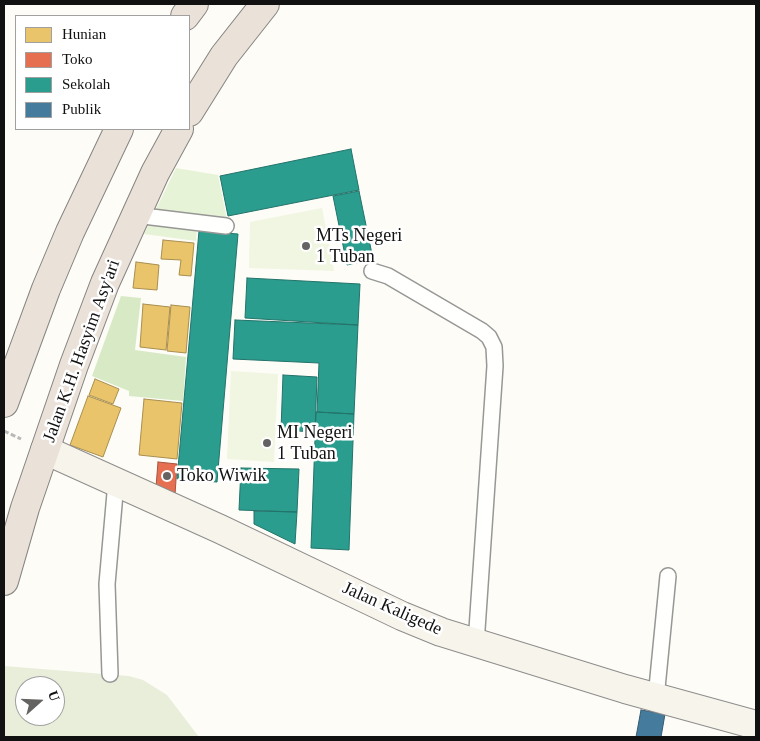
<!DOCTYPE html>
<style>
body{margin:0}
#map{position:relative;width:760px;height:741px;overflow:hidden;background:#fdfcf7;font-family:Georgia,serif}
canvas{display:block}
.frame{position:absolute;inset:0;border:5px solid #111;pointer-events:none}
.legend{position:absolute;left:15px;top:15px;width:175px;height:115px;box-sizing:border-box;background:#fff;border:1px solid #a0a0a0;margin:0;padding:6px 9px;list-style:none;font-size:15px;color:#111}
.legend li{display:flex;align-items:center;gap:10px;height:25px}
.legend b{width:25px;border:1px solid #a0a0a0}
.north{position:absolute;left:15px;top:676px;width:50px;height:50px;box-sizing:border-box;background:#fff;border:1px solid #a0a0a0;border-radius:50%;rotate:70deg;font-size:14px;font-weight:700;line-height:20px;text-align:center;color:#111}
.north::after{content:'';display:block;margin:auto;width:18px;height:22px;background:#646362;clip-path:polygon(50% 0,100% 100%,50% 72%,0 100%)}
</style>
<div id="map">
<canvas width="760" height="741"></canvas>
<div class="frame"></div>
<ul class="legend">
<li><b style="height:14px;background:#e9c46a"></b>Hunian</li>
<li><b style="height:14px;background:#e76f51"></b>Toko</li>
<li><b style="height:14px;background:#2a9d8f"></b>Sekolah</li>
<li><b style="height:14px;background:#457b9d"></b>Publik</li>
</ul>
<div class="north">U</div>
</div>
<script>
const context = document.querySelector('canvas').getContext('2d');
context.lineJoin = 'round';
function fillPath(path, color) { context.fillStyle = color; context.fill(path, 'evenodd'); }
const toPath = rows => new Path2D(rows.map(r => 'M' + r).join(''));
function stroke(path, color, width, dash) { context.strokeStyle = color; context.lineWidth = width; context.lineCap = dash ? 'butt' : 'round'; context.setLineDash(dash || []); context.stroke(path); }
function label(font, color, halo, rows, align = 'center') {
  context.font = font + ' Georgia,serif'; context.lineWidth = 5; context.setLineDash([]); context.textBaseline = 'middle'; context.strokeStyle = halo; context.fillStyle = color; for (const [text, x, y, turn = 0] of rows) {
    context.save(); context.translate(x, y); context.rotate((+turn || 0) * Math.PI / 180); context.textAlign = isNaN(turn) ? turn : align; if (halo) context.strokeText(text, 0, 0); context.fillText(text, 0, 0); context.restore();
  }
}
fillPath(toPath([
 [176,168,218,175,227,220,197,229,196,241,144,234]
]), '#e7f3d7');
fillPath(toPath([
 [121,296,141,298,135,350,186,357,183,401,129,396,129,391,92,376]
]), '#d8eac5');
fillPath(toPath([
 [4,666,129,676,143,680,167,695,199,737,4,737],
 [25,686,55,686,55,716,25,716]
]), '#e9eedb');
fillPath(toPath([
 [322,208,334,271,249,268,250,222],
 [231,371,278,374,274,462,227,459]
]), '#f0f6e1');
const homes = toPath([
 [163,240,194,243,191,276,179,275,181,260,161,259,163,240],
 [136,262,159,265,157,290,133,288,136,262],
 [143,304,170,307,166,350,140,347,143,304],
 [171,305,190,307,186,353,167,351,171,305],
 [95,379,119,389,113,404,89,395,95,379],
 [88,396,121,408,103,457,70,445,88,396],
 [144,399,182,403,177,459,139,455,144,399]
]);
fillPath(homes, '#e9c46a');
stroke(homes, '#a88e4f', 1);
const shops = toPath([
 [158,462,177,464,175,495,156,487,158,462]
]);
fillPath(shops, '#e76f51');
stroke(shops, '#a7533e', 1);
const schools = toPath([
 [351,149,359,190,228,216,220,176,351,149],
 [359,191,373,259,347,265,333,196,359,191],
 [199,231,238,234,217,482,177,479,199,231],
 [247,278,360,284,358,325,245,318,247,278],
 [235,320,358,325,354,414,317,412,319,363,233,359,235,320],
 [283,375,317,377,315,432,281,430,283,375],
 [316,412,354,414,349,550,311,548,316,412],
 [241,468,299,469,297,512,239,510,241,468],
 [254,511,297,512,295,544,254,524,254,511]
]);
fillPath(schools, '#2a9d8f');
stroke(schools, '#227369', 1);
const public = toPath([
 [641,710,665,714,661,737,636,737,641,710]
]);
fillPath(public, '#457b9d');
stroke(public, '#355b73', 1);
const lane = toPath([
 [135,215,226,226],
 [372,271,388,276,482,331,489,337,494,347,495,366,476,644],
 [110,674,107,584,116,482],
 [656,698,668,576]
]);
const secondary = toPath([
 [45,450,220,529,402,616,441,632,625,689,756,725]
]);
const highway = toPath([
 [185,16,194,4],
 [189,112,224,56,265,4],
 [4,403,46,289,70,232,119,129],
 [4,581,25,508,74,365,105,283,155,173,179,129]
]);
stroke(lane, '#979795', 18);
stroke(secondary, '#8e8d8b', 30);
stroke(highway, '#858482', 30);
stroke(toPath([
 [4,431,21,439]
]), '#b9b9b8', 3, [5, 2.5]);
stroke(lane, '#fffffe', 15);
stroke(secondary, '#f6f4eb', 28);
stroke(highway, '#eae1d8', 28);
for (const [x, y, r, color] of [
 [306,246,5,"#646362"],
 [267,443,5,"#646362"],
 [167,476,5,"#646362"]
]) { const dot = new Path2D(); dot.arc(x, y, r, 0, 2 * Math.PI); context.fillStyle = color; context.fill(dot); stroke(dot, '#fff', 2); }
label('18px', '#111', '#fff', [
 ["MTs Negeri",316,236],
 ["1 Tuban",316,257],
 ["MI Negeri",277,433],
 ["1 Tuban",277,454],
 ["Toko Wiwik",177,476]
], 'left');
label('18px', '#111', '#fff', [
 ["Jalan K.H. Hasyim Asy'ari",82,351,-70],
 ["Jalan Kaligede",392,609,24]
]);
</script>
